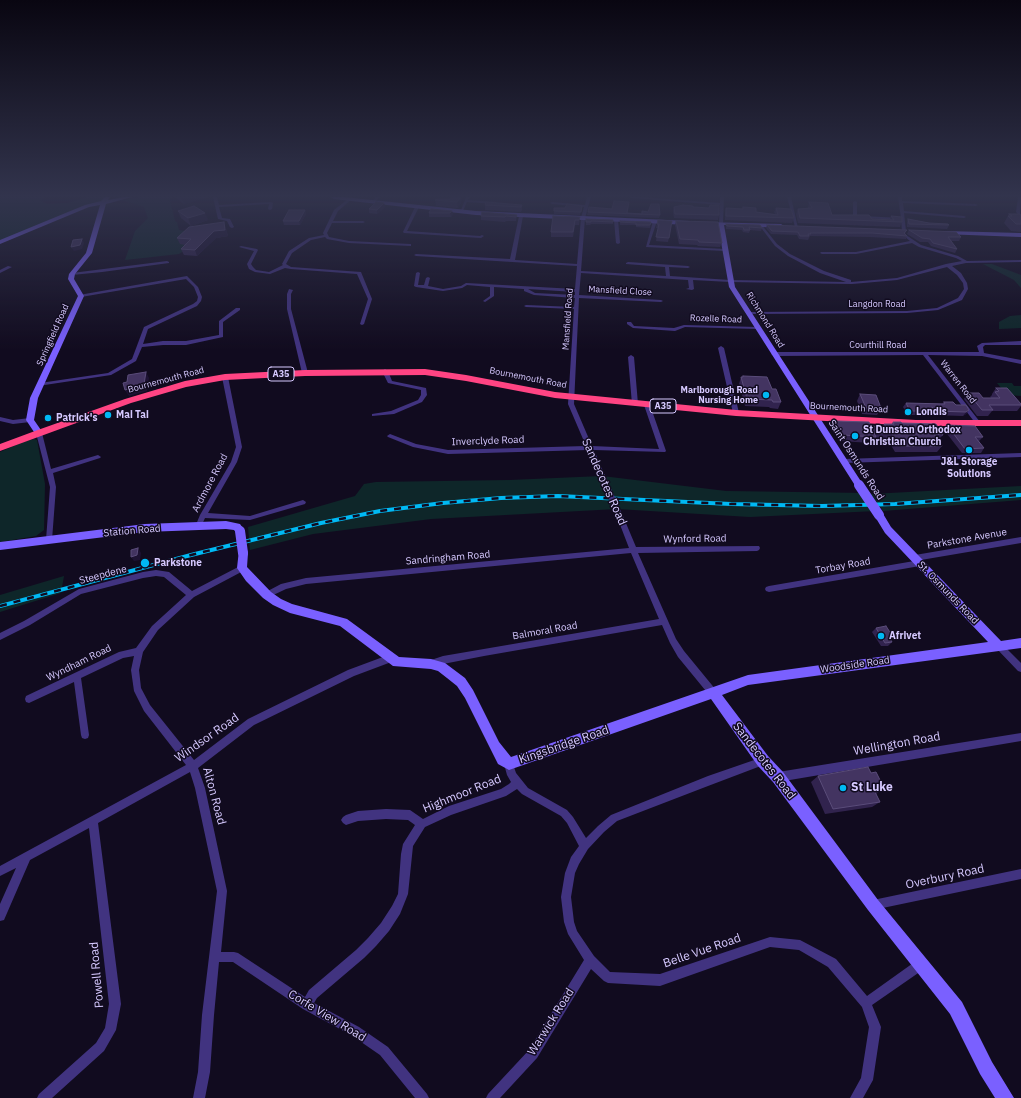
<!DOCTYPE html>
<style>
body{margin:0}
canvas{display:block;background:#110b1f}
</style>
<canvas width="1021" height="1098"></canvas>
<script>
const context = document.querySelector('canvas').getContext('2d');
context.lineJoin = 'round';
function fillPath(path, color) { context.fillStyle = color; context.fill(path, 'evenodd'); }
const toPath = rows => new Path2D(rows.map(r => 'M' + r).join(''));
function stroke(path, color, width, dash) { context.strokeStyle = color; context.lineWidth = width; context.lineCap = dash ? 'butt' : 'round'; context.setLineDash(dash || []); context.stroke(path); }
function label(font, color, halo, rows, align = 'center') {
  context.font = font + ' "IBM Plex Sans",sans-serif'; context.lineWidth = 3; context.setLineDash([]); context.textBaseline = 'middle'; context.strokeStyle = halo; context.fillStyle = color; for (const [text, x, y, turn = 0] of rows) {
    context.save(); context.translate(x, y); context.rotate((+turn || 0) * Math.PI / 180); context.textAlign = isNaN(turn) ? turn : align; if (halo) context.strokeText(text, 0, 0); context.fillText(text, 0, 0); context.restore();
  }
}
fillPath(toPath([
 [0,197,44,197,41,201,47,204,67,203,88,197,108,197,104,201,87,206,0,242],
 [142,197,173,197,170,200,175,221,177,222,179,230,193,232,191,246,179,254,125,260,135,231,148,218,144,207,122,200],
 [983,264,992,264,1021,275,1021,288,1014,280],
 [1021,315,1021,328,999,329,999,322,1010,316],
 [997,383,1012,383,1014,386,1021,386,1021,396,1007,395],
 [34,439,37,440,45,484,44,530,36,536,0,542,0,452,23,442],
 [602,476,726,491,865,493,876,511,750,517,617,509,431,519,313,534,250,550,248,527,355,496,364,484,376,482,510,480],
 [1021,486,1021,500,883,511,871,494],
 [64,576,61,593,0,612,0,595]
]), '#0e2629');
fillPath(toPath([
 [213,197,217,197,219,205,271,202,273,203,272,209,270,210,268,209,269,204,219,207,222,218,230,219,234,227,232,228,230,227,227,221,218,219,213,197],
 [376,197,380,197,374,203,372,203,372,201,376,197],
 [466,197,470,197,468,200,495,202,497,203,495,204,467,202,462,213,460,213,466,197],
 [587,197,591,197,585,218,581,271,666,276,665,267,626,264,626,263,628,262,688,266,690,267,688,268,669,267,670,276,730,280,846,282,820,273,788,256,775,246,759,225,761,224,777,244,790,254,824,271,851,280,851,282,897,278,946,264,962,261,956,258,919,247,912,243,856,254,822,254,820,253,821,252,856,252,910,241,904,236,906,235,921,245,958,256,967,261,1021,260,1021,262,966,263,952,266,961,273,967,283,968,289,962,300,938,310,907,313,748,314,746,313,748,312,907,311,937,308,958,298,964,289,963,283,957,275,947,267,897,280,852,284,730,282,693,280,694,289,692,290,686,289,689,288,688,280,581,273,579,295,661,300,663,301,661,302,579,298,574,404,592,446,659,449,644,405,647,403,650,405,666,451,665,452,594,450,605,476,602,478,599,476,588,450,448,454,413,447,388,437,387,436,390,434,416,444,448,450,586,446,568,404,574,309,526,307,524,306,526,305,574,307,575,298,534,295,524,291,524,289,494,287,494,296,485,302,483,301,490,296,490,287,467,285,462,288,443,291,416,287,414,286,416,273,418,272,420,273,418,285,424,285,426,278,428,277,430,278,428,286,443,289,461,286,466,283,575,289,577,266,416,256,414,255,416,254,510,259,519,216,521,215,523,216,515,260,577,264,581,218,584,207,552,204,550,203,552,202,585,205,587,197],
 [528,289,575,292,575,295,535,293,528,289],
 [630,197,640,197,720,203,720,197,724,197,723,224,721,225,719,224,720,205,632,198,630,197],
 [787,197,791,197,798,228,795,227,787,197],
 [898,197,902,197,902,201,976,204,978,205,976,206,903,203,904,211,964,216,966,217,964,218,904,213,906,231,904,232,902,231,901,220,862,218,860,217,862,216,901,218,898,197],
 [1018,197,1021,197,1020,212,1021,218,1016,212,1018,197],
 [349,198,352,199,338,211,333,221,363,221,365,222,363,223,332,223,327,233,329,237,349,241,410,244,411,244,411,246,349,243,327,239,325,237,311,240,292,253,286,264,291,267,361,272,372,299,364,324,362,325,360,324,368,299,357,274,291,269,285,268,270,274,255,272,249,269,247,264,254,251,239,247,241,246,257,249,258,250,251,264,253,267,256,270,269,272,283,265,282,264,289,251,309,238,324,235,323,233,334,210,349,198],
 [855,201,857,202,857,216,855,217,853,216,853,202,855,201],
 [417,206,419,207,407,231,480,236,482,235,484,236,481,238,404,233,403,232,415,207,417,206],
 [616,219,618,220,620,243,618,244,616,243,614,220,616,219],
 [655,220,657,221,649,245,725,249,727,250,725,251,646,247,653,221,655,220],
 [167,261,169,262,169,263,102,272,72,275,70,274,72,273,167,261],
 [8,266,12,267,0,273,0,270,8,266],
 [187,276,198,287,202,297,201,301,197,306,148,329,143,344,163,341,186,341,219,335,219,321,236,308,240,308,240,310,223,322,223,337,186,345,163,345,142,347,136,361,111,375,38,386,37,385,40,383,108,373,132,359,144,327,193,304,197,301,198,297,194,287,186,279,81,297,79,296,79,295,187,276],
 [289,289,293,290,291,294,291,309,308,373,305,375,302,373,287,309,287,294,289,289],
 [627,322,631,322,634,326,674,328,684,325,757,327,759,328,757,329,685,327,675,331,633,328,627,324,627,322],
 [1021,341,1021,345,985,345,983,347,984,353,1021,360,1021,364,982,356,928,355,980,422,981,423,978,425,976,424,923,355,774,356,771,354,774,352,979,352,977,346,982,343,1021,341],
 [721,346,724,348,739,413,736,415,733,413,718,348,721,346],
 [631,355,634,357,638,404,635,406,632,404,628,357,631,355],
 [385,369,388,371,392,381,426,388,427,395,422,402,394,414,372,416,372,414,391,411,418,400,421,395,421,390,388,383,382,371,385,369],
 [225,375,228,377,242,447,237,462,208,513,250,516,303,500,306,502,305,504,250,520,205,518,200,529,198,530,195,527,200,515,231,462,236,447,222,377,225,375],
 [0,417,13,420,30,418,33,420,30,422,13,424,0,421,0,417],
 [39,431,42,433,51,469,98,455,101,457,100,458,53,473,56,487,52,540,49,543,46,540,50,487,36,433,39,431],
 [1021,453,1021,457,844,463,841,461,844,459,1021,453],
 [615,507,619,507,620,509,636,547,759,546,760,548,759,550,757,551,638,553,676,639,684,651,716,690,717,693,716,696,713,697,710,696,678,657,670,643,662,625,484,656,443,664,431,668,428,667,427,664,428,661,443,656,659,619,631,553,306,584,286,589,267,598,264,597,263,595,264,593,281,584,306,578,629,548,614,509,615,507],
 [1021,537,1021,543,915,561,912,560,911,558,912,556,915,555,1021,537],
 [920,560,923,561,924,563,923,565,920,566,769,592,766,591,765,589,766,587,769,586,920,560],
 [242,565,245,566,246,568,245,570,194,597,158,630,143,652,139,670,141,688,150,705,194,760,248,719,348,670,391,654,394,655,395,658,394,661,354,676,254,725,198,768,205,788,227,891,221,952,234,952,238,953,305,997,309,990,356,950,368,938,381,923,392,906,398,894,401,854,403,844,415,825,408,820,386,819,358,821,346,825,343,823,341,820,343,817,346,815,358,811,386,809,410,810,423,819,449,806,501,789,509,784,511,782,507,775,504,764,506,761,509,759,512,761,516,773,528,788,567,810,573,817,586,838,598,826,611,815,708,776,763,757,766,758,768,761,766,764,708,786,617,821,604,832,588,849,579,864,575,873,571,897,574,922,577,931,594,956,610,972,660,974,770,937,800,940,836,959,867,996,916,961,920,960,924,961,925,965,924,969,872,1005,881,1027,873,1080,863,1098,850,1098,861,1078,869,1027,862,1007,828,967,799,950,770,947,660,986,608,983,604,981,591,969,537,1058,500,1098,486,1098,488,1094,529,1050,584,960,568,934,564,922,561,897,565,873,571,857,579,846,567,823,561,816,522,794,517,789,506,796,451,815,425,827,413,846,408,894,400,914,389,931,376,946,364,958,317,998,314,1003,359,1027,388,1047,427,1094,429,1098,415,1098,380,1055,351,1035,303,1009,233,962,219,962,214,1015,210,1072,205,1098,193,1098,198,1072,202,1015,217,891,195,788,190,772,98,823,121,1004,116,1030,104,1051,52,1098,37,1098,39,1094,96,1043,105,1028,109,1004,89,828,30,860,4,920,0,921,0,904,16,868,0,876,0,866,186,765,144,711,134,691,131,670,134,656,123,658,81,678,89,735,88,738,85,739,82,738,81,735,74,682,29,703,26,702,25,699,26,696,119,652,136,648,152,626,186,595,164,577,156,576,143,578,81,594,30,625,0,640,0,633,24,621,79,589,143,572,156,570,169,572,192,591,242,565],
 [999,643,1002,644,1021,663,1021,672,1018,671,996,648,995,646,996,644,999,643],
 [1021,733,1021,741,778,782,775,780,773,777,775,774,778,772,1021,733],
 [1021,869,1021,879,873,910,869,909,868,905,869,901,873,900,1021,869]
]), '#413380');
fillPath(toPath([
 [105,197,110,197,108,200,124,197,132,197,106,204,92,253,75,274,74,279,84,296,38,398,34,420,43,433,42,435,36,435,26,420,30,398,78,296,68,279,69,274,86,253,100,205,89,207,0,244,0,240,85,205,101,201,105,197],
 [331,197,344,197,476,211,689,221,692,223,689,225,476,215,334,199,331,197],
 [703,222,781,224,784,226,781,228,724,225,735,287,862,483,864,485,862,487,856,487,729,287,718,225,705,225,703,224,703,222],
 [945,231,1021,233,1021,237,943,234,942,233,945,231],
 [879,511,882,512,891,527,1001,641,1021,638,1021,648,748,685,722,695,768,756,783,772,878,900,962,1002,992,1062,1014,1098,995,1098,980,1074,950,1014,868,910,773,782,758,766,711,699,509,770,498,764,465,698,457,686,447,678,438,671,431,669,393,666,340,626,290,613,273,605,263,598,246,581,237,568,239,550,247,550,248,553,247,567,271,592,281,599,292,604,347,619,399,657,431,659,445,663,465,678,473,690,499,742,511,757,748,675,988,642,885,533,874,515,879,511],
 [226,521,240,524,245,531,243,534,240,535,237,534,234,530,226,529,145,532,0,550,0,542,145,524,226,521]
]), '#7a60ff');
fillPath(toPath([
 [425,369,466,375,555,392,736,410,916,420,1021,420,1021,426,916,426,736,416,555,398,466,381,425,375,305,376,225,380,186,387,131,403,0,451,0,444,35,431,125,399,185,381,225,374,305,370,425,369]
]), '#ff4483');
const rail = toPath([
 [0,606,191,555,321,523,380,511,443,503,501,498,558,496,731,504,822,506,895,504,1021,495]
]);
stroke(rail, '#00b9f4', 4);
stroke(rail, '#110b1f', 2.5, [7]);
stroke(toPath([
 [602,476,617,509]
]), '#413380', 6);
stroke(toPath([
 [859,485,879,515],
 [240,531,243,553]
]), '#7a60ff', 10);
fillPath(toPath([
 [175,197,208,197,184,204],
 [461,197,461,203,458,208,436,206,435,200,450,199],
 [809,202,832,215,872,219,890,220,891,216,902,222,900,227,798,223,796,214,798,209,808,209,808,207],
 [384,203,385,207,377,214,369,213,369,209],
 [485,205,522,205,522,210,521,212,485,210],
 [710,205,719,215,718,220,674,218,673,211,674,207,709,208],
 [582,206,580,215,554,214,554,208,565,208],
 [743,207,756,212,775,214,774,212,776,208,794,218,792,223,725,220,725,213,726,208,742,209],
 [612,209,627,213,642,214,642,211,660,215,659,218,587,215,588,212],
 [305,210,306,214,300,225,284,225,283,221],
 [178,211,208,220,191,226,181,218],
 [452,211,453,214,451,217,429,217,429,213],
 [1009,214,1021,215,1021,232,1011,231,1004,223],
 [517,215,516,221,506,221,505,222,481,220,481,216],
 [580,217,579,225,575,225,573,237,551,237,551,232],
 [586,219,613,222,613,224,591,224,590,225,586,225],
 [908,219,929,223,949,225,947,229,907,227,907,222],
 [620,221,651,222,650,228,636,227,636,225,620,225],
 [672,221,668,242,656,241,658,228,656,228,657,224],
 [676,221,722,243,720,247,698,246,697,245,679,244,675,225],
 [726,224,762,228,761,231,750,230,749,233,743,232,742,230,726,229],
 [767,225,907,230,905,234,907,236,906,239,870,237,810,236,808,240,799,239,797,235,771,234,766,228],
 [226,229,228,236,216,238,197,256,184,255,181,249,185,245,180,244,177,238],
 [909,230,961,237,959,241,951,241,957,249,955,253,931,246,928,242,920,242,907,234],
 [743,376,772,389,781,402,778,409,770,408,769,407,745,406,739,384,741,377,742,377],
 [996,388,1021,404,1021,406,1017,411,992,411,988,416,977,416,964,399,968,393,983,398,991,398,990,397,992,395,992,394],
 [860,394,881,408,877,415,862,414,857,401],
 [944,402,956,405,969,410,966,414,963,416,933,415,929,411,923,415,908,415,903,407,906,403,942,404],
 [836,421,871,426,882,427,884,424,892,424,893,422,902,423,943,435,938,440,942,446,937,452,895,452,888,440,874,439,872,443,839,441,832,427],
 [947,425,983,437,979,441,984,448,981,453,962,453,944,430],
 [876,628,893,637,890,640,892,642,888,646,881,646,872,632],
 [871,773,884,788,876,794,880,802,872,807,825,814,811,782,818,776]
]), '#31234e');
fillPath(toPath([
 [181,197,208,197,184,204],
 [461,197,461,203,458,208,457,202],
 [384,203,385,207,377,214,377,210],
 [305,210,306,214,300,225,299,221],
 [452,211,453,214,451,217,450,213],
 [205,213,208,220,191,226,188,218],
 [224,222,228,236,216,238,197,256,195,250],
 [82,239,84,243,82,249,74,251,71,247],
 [146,372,149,378,147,391,129,396,125,390],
 [932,407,929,411,923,415,926,411],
 [969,410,966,414,963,416,966,412],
 [138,548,141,553,140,560,134,561,131,557]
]), '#1d1233');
const building = toPath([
 [452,197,461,197,457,202,435,200,437,199,450,199,452,197],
 [614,201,629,202,627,213,642,214,642,211,648,212,651,204,659,204,660,215,588,212,589,207,612,209,614,201],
 [376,202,384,203,377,210,369,209,376,202],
 [486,202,522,205,521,207,485,205,486,202],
 [809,202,828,203,832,215,869,215,872,219,894,220,891,216,902,217,902,222,800,218,798,209,812,208,809,202],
 [567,204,582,206,581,212,554,211,554,208,565,208,567,204],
 [683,205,693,206,693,207,709,208,710,205,719,205,719,215,675,214,674,207,683,205],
 [194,206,205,213,188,218,178,211,194,206],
 [743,207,756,208,756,212,778,215,776,208,791,209,794,218,726,216,726,208,743,209,743,207],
 [431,209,452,211,450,213,429,213,431,209],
 [289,210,305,210,299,221,283,221,289,210],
 [482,212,517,215,516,217,506,216,505,217,481,216,482,212],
 [1009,214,1019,214,1021,215,1021,224,1016,224,1008,216,1012,216,1009,214],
 [553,216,580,217,579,220,575,220,573,232,551,232,553,216],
 [586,219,613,220,613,222,591,221,591,222,586,222,586,219],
 [908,219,929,223,948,224,949,225,909,224,908,219],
 [658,220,672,221,669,238,656,237,659,224,657,224,658,220],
 [620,221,651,222,650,225,636,225,636,223,620,222,620,221],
 [676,221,718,222,722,243,699,242,698,240,680,239,676,221],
 [224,222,225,230,214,231,195,250,181,249,191,239,177,238,189,227,224,222],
 [726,224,760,225,762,228,749,227,750,230,744,230,743,227,727,226,726,224],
 [767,225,907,230,904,233,907,236,872,233,810,233,811,234,808,234,809,236,800,236,798,232,772,231,767,225],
 [909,230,956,232,961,237,948,237,957,249,933,243,930,239,922,238,909,230],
 [82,239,80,245,71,247,73,240,82,239],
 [146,372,144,384,125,390,123,383,127,382,128,375,146,372],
 [743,376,767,377,772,389,776,389,781,402,773,402,772,400,747,399,741,377,743,377,743,376],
 [996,388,1007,388,1021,404,1021,405,989,405,993,410,982,410,968,393,979,393,983,398,1000,398,995,392,999,391,996,388],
 [860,394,876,395,881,408,866,408,860,394],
 [944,402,953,402,956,405,966,405,969,410,966,412,935,411,932,407,926,411,910,411,906,403,945,404,944,402],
 [836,421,869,422,871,426,886,427,884,424,894,424,893,422,901,422,902,423,936,424,943,435,934,434,942,446,899,446,892,434,874,433,876,437,842,435,836,421],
 [947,425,975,426,983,437,975,437,984,448,965,449,947,425],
 [138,548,137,555,131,557,131,550,138,548],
 [886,626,893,637,889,637,892,642,885,643,876,628,886,626],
 [868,767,871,773,876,772,884,788,874,790,880,802,833,809,818,776,868,767]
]);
fillPath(building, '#433461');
stroke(building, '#5a4c7a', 1);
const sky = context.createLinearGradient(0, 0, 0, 350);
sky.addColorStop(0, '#090611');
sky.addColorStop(0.56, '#32344d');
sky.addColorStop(1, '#32344d00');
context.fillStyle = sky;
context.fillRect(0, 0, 1021, 350);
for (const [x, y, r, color] of [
 [766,395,4,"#00b9f4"],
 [908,412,4,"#00b9f4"],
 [108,415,4,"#00b9f4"],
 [48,418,4,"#00b9f4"],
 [855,436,4,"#00b9f4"],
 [969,450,4,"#00b9f4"],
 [145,563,5,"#00b9f4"],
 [881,636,4,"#00b9f4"],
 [843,788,4,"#00b9f4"]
]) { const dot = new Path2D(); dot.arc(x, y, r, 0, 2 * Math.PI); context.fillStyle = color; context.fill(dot); stroke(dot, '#110b1f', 1.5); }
label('9px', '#d6c9ff', '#110b1f', [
 ["Mansfield Close",620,291,3],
 ["Langdon Road",877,304],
 ["Mansfield Road",568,319,-86],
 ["Rozelle Road",716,319,2],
 ["Richmond Road",765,320,58],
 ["Springfield Road",53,335,-66],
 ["Courthill Road",878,345],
 ["Bournemouth Road",528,378,11],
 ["Bournemouth Road",166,380,-15],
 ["Warren Road",958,382,52],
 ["Bournemouth Road",849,408,3]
]);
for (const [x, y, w] of [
 [281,374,26],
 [663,406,26]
]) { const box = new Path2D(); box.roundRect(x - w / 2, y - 7, w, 14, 3); context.fillStyle = '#110b1f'; context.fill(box); stroke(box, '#d6c9ff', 1); }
label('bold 9px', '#d6c9ff', null, [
 ["A35",281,374],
 ["A35",663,406]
]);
label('bold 9px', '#d6c9ff', '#110b1f', [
 ["Marlborough Road",758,390],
 ["Nursing Home",758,400]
], 'right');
label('bold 10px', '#d6c9ff', '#110b1f', [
 ["Londis",916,412],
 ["Mai Tai",116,415],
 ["Patrick's",56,418],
 ["St Dunstan Orthodox",863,430],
 ["Christian Church",863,442],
 ["J&L Storage",969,462,"center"],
 ["Solutions",969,474,"center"],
 ["Parkstone",154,563],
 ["Afrivet",889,636]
], 'left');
label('10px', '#d6c9ff', '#110b1f', [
 ["Inverclyde Road",488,441,-2],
 ["Saint Osmunds Road",856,460,57],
 ["Ardmore Road",210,483,-62],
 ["Station Road",132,531,-5],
 ["Wynford Road",695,539,-1],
 ["Parkstone Avenue",967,539,-10],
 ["Sandringham Road",448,558,-5],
 ["Torbay Road",843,566,-10],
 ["Steepdene",103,575,-15],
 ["St. Osmunds Road",948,593,46],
 ["Balmoral Road",545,631,-10],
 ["Wyndham Road",79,663,-26],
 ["Woodside Road",855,665,-8]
]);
label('12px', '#d6c9ff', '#110b1f', [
 ["Sandecotes Road",604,482,66],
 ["Windsor Road",207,738,-35],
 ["Wellington Road",897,744,-10],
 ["Kingsbridge Road",564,745,-19],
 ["Sandecotes Road",764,761,52],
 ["Highmoor Road",462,794,-22],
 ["Alton Road",214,796,75],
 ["Overbury Road",945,877,-12],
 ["Belle Vue Road",702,951,-19],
 ["Powell Road",97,975,-95],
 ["Corfe View Road",327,1016,31],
 ["Warwick Road",551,1022,-58]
]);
label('bold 12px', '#d6c9ff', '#110b1f', [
 ["St Luke",851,788]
], 'left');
</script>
